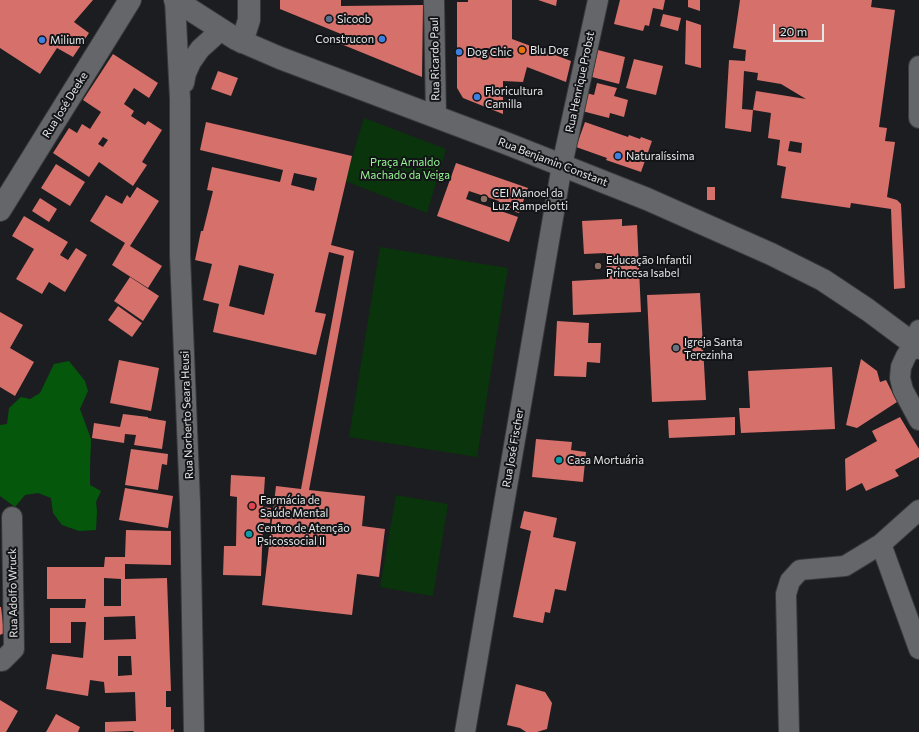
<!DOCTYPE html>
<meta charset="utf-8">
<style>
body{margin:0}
#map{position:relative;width:919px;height:732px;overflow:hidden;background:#1c1d20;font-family:Commissioner,sans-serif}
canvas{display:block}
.scale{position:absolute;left:773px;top:24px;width:51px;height:18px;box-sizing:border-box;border:2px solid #e5e6e7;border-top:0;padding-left:5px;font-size:12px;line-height:14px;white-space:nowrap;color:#e5e6e7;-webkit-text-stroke:3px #131417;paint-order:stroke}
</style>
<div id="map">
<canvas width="919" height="732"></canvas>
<div class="scale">20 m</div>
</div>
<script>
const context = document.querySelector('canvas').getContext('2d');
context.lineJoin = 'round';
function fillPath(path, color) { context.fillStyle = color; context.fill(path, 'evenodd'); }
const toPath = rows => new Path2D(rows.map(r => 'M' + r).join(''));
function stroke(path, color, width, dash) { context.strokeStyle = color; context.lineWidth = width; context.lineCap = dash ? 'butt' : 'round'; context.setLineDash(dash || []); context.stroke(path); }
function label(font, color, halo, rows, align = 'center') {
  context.font = font + ' Commissioner,sans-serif'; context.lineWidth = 4; context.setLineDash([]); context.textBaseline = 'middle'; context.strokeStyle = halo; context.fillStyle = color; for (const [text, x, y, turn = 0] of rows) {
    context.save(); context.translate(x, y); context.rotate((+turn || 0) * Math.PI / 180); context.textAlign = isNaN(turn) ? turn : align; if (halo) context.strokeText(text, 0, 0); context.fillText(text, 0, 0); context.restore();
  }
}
fillPath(toPath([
 [364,118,446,149,427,213,345,181],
 [380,247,508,268,477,457,349,437],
 [396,495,448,504,433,596,380,587]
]), '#0a340b');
fillPath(toPath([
 [69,361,85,381,88,391,80,409,91,439,90,468,90,485,101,491,96,502,97,511,96,530,79,531,62,525,53,513,51,498,38,493,25,495,15,507,0,496,0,425,7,424,9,408,21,397,30,399,40,393,54,364]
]), '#05580b');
fillPath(toPath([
 [0,0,93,0,74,22,89,33,73,57,57,48,40,74,0,48],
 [280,0,341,0,341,6,423,5,422,77,341,44,341,34,280,9],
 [468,0,512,0,512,39,571,61,566,82,527,67,523,82,503,81,503,114,463,98,457,88,457,2,468,2],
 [538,0,557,0,556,6],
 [620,0,665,0,663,10,653,8,649,26,645,25,643,31,614,24],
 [688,0,700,0,700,11,688,7],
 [740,0,872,0,871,7,895,10,879,127,887,128,885,141,895,142,887,197,897,200,901,204,905,288,894,289,891,209,851,203,850,208,781,198,786,167,777,165,780,140,768,138,771,113,753,110,751,132,725,128,729,60,745,61,746,50,733,48],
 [744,71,758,73,757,80,781,84,806,99,756,91,753,110,742,109],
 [790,141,802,143,801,153,788,151],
 [663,14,681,18,678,31,660,26],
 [686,20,701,25,701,68,685,64],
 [598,50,625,57,619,84,592,77],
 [113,54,158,83,149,98,134,88,124,104,134,111,131,116,145,125,148,121,162,130,142,162,147,165,133,186,99,162,89,177,53,153,69,128,77,133,82,124,90,129,101,112,83,100],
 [103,137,108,140,103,147,98,144],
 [634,59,663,66,656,95,626,88],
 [218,71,238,78,231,96,211,89],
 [597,83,617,88,614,96,628,100,624,117,610,113,609,118,582,111,586,93,594,95],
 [206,122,352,156,331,245,354,251,309,490,365,496,362,526,385,529,379,577,357,574,352,615,262,605,276,486,301,489,344,256,329,252,315,312,326,314,316,355,213,332,219,304,203,300,212,264,195,260,201,231,203,231,213,191,207,190,212,167,280,182,283,170,200,150],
 [294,173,317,178,314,191,291,185],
 [239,265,274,274,264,315,229,306],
 [585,122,628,137,629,135,640,139,641,137,652,141,641,172,606,160,607,158,576,147],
 [456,163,528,188,519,213,497,206,499,201,469,191,466,199,518,217,509,242,437,216],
 [56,164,85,182,70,206,41,188],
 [137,187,159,201,130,246,162,266,148,288,112,265,125,243,90,221,106,195,122,204,127,195,130,198],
 [707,187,715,187,715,200,707,200],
 [40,198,57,209,49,222,32,211],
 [24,216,68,242,60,255,68,260,76,248,87,255,65,292,49,282,42,294,16,279,34,249,12,236],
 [622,219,622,226,637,225,641,312,573,315,572,281,607,279,606,253,584,254,582,221],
 [130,277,159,296,143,321,114,301],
 [700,293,706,400,652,402,647,295],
 [118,306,142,323,132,337,108,320],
 [0,312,23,325,10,348,34,362,15,396,0,387],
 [557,321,589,323,588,343,601,343,600,363,587,362,586,377,554,376],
 [861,359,877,371,880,382,886,380,897,402,857,428,846,425],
 [119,360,159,368,151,411,110,403],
 [832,367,835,429,741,433,739,408,750,408,748,371],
 [123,414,148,417,148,418,166,421,162,449,134,445,136,435,125,434,124,443,92,438,94,423,120,427],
 [735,417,735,435,669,438,668,420],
 [900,417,919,449,919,457,895,470,899,476,866,491,862,483,846,491,845,459,877,441,872,431],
 [536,439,572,442,571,450,586,452,583,482,532,477],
 [131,449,168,454,167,465,162,464,158,490,125,485],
 [231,475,265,477,263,507,271,508,270,523,263,523,261,576,223,575,224,546,236,546,237,497,230,496],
 [125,488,173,496,168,528,119,520],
 [524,511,557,518,553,537,576,542,566,591,555,589,550,613,545,612,543,623,513,617,531,531,520,528],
 [126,530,171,531,171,565,125,564,125,579,167,578,171,691,166,691,166,707,171,707,171,730,174,729,174,732,134,732,133,731,105,732,105,722,136,721,135,692,105,693,104,682,90,680,88,696,46,689,52,654,83,658,86,622,71,622,71,643,50,643,50,608,85,608,86,599,47,599,47,567,104,567,105,557,125,557],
 [104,578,121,579,121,606,104,606],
 [135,616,136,639,104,640,104,617],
 [118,656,131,656,132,675,118,676],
 [0,607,1,607,4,633,0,635],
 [516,684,545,692,552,703,547,729,537,732,526,732,520,728,507,725],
 [0,700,18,711,6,732,0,732],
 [56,714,80,727,78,732,46,732]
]), '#d6706b');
const minor = toPath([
 [175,0,180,99,180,255,190,503,194,732],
 [434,0,436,117],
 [919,66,919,118],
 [184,83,186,73,191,62,200,49,221,30],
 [919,330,914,344,906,356,901,367,900,378,903,390,919,420],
 [881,544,919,649],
 [0,661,2,661,14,649,12,517],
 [465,732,562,165,598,0],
 [789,732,786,594,790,581,800,570,845,566,881,544,919,510]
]);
const tertiary = toPath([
 [242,42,249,20,249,0],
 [0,210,130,0]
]);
const secondary = toPath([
 [175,0,236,39,280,58,508,144,647,199,771,254,823,280,868,310,919,348]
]);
stroke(minor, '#38393b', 22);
stroke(tertiary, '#38393b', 24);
stroke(secondary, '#38393b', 24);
stroke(minor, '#656669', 20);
stroke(tertiary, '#656669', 22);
stroke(secondary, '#656669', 22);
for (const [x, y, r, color] of [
 [329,19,4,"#5c6f8a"],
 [382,39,4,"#3f7fe0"],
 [42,40,4,"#3f7fe0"],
 [522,50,4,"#e8710a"],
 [459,52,4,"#3f7fe0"],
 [477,97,4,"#3f7fe0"],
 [618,156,4,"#3f7fe0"],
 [484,199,4,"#8d6e63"],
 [598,266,4,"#8d6e63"],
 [676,348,4,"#6b7280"],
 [559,460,4,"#0f9aa8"],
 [252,506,4,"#e0444e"],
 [249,534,4,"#0f9aa8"]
]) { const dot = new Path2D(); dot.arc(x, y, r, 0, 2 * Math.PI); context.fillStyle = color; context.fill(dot); stroke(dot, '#131417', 1.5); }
label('11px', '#e5e6e7', '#131417', [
 ["Sicoob",337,19],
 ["Construcon",374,39,"right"],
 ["Milium",50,40],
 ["Blu Dog",530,50],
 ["Dog Chic",467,52],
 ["Floricultura",485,91],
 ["Camilla",485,104],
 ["Naturalíssima",626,156],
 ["CEI Manoel da",492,193],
 ["Luz Rampelotti",492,206],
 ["Educação Infantil",606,260],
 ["Princesa Isabel",606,273],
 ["Igreja Santa",684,342],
 ["Terezinha",684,355],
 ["Casa Mortuária",567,460],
 ["Farmácia de",260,500],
 ["Saúde Mental",260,513],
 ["Centro de Atenção",257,528],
 ["Psicossocial II",257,541]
], 'left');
label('11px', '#e5e6e7', '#131417', [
 ["Rua Ricardo Paul",435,59,-91],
 ["Rua Henrique Probst",580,82,-78],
 ["Rua José Deeke",65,105,-58],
 ["Rua Benjamin Constant",553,162,21],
 ["Rua Norberto Seara Heusi",187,415,-92],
 ["Rua José Fischer",513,448,-80],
 ["Rua Adolfo Wruck",13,593,-91]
]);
label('11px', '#97f693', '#131417', [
 ["Praça Arnaldo",405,162],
 ["Machado da Veiga",405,175]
]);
</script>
